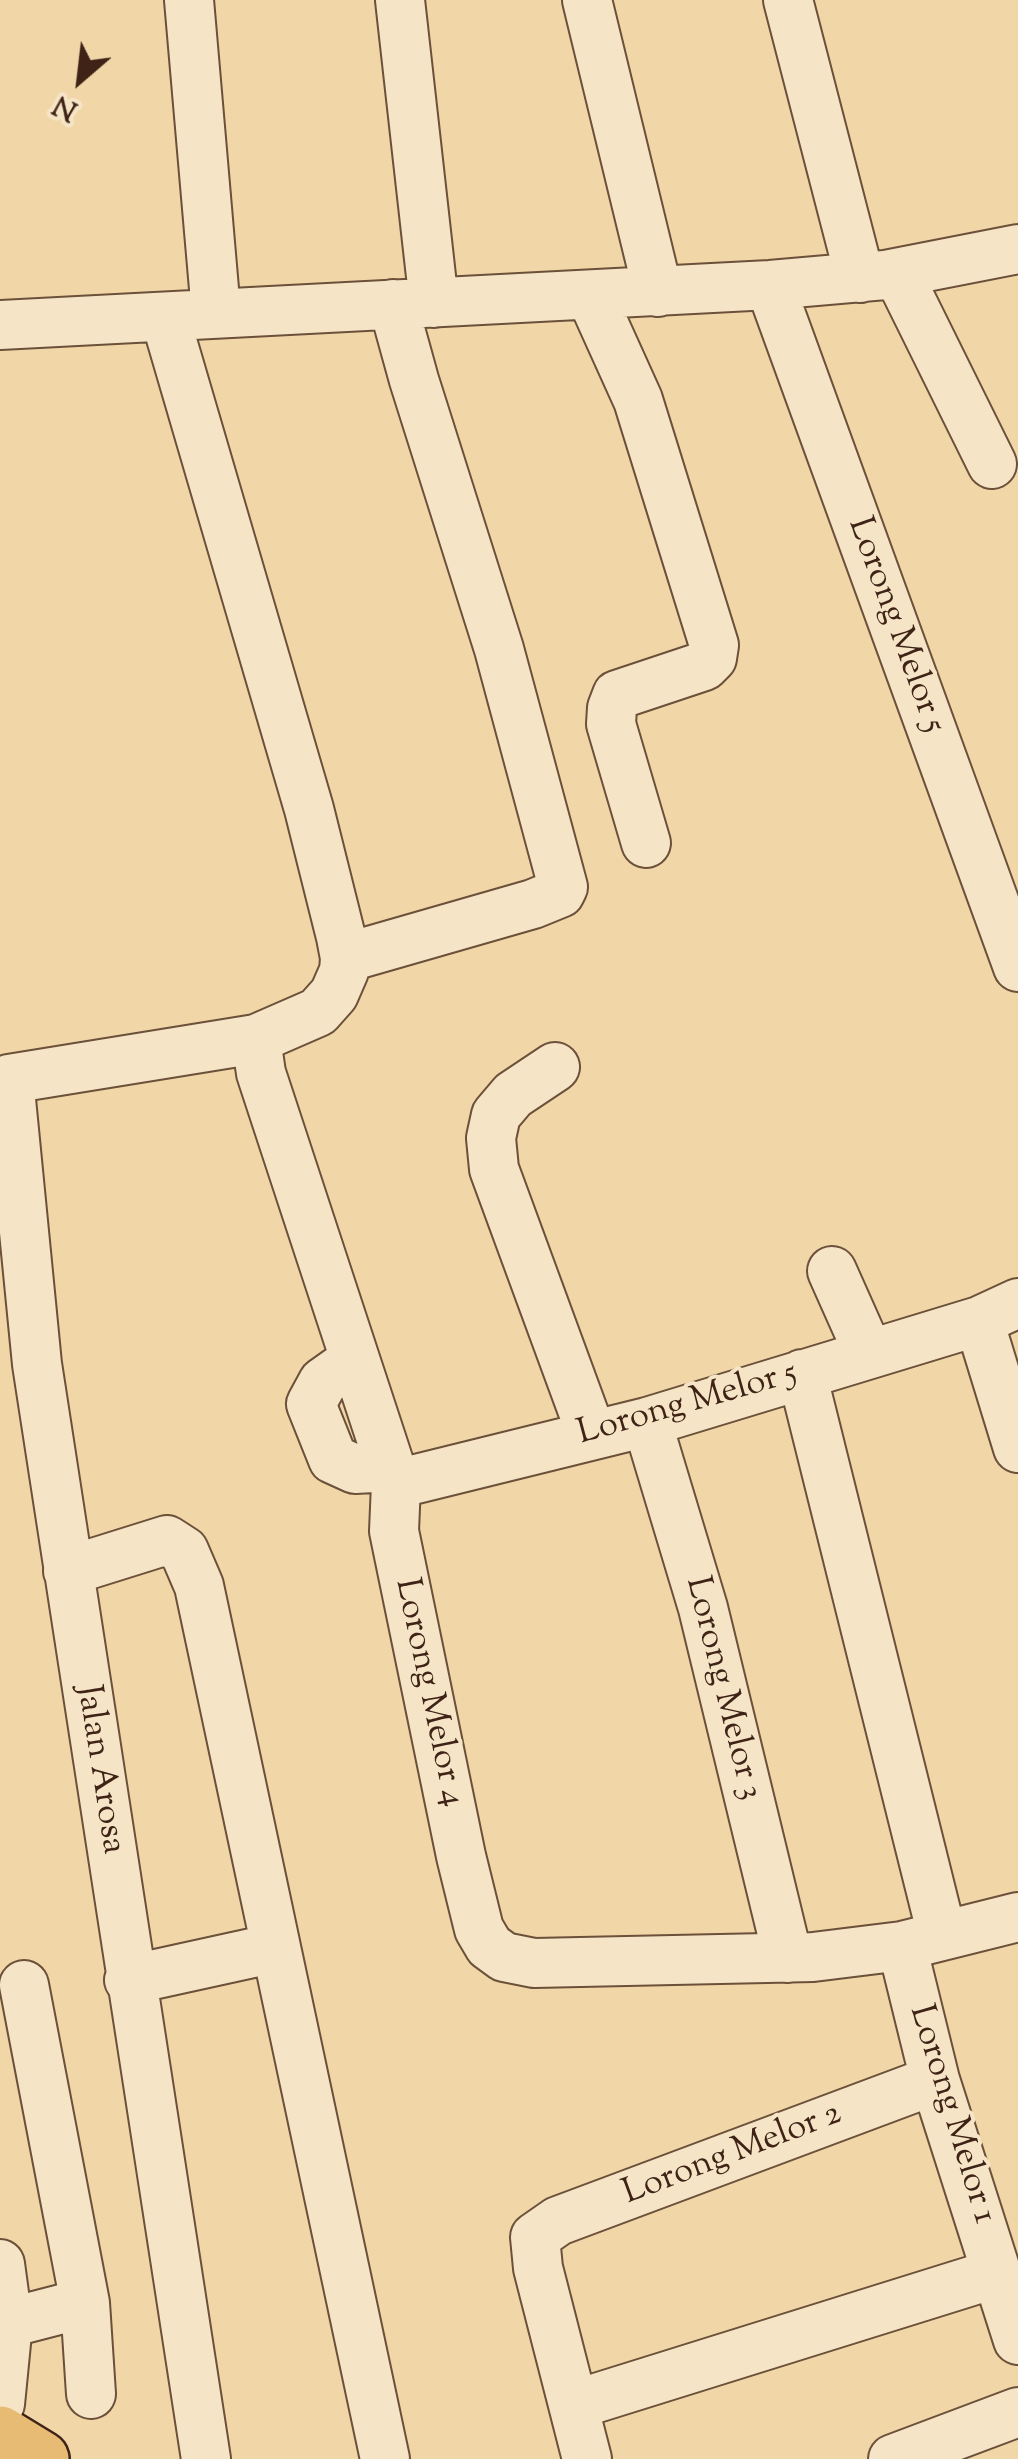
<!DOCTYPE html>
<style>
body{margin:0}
#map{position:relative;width:1018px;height:2459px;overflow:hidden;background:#f1d6a8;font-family:"Sorts Mill Goudy",serif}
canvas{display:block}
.north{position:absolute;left:30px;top:30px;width:100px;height:100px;-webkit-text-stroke:8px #f6e4c6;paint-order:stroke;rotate:208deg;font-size:28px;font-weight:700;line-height:40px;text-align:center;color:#3e2316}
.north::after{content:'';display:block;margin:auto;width:35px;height:45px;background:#3e2316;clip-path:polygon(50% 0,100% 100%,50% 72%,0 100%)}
</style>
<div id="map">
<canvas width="1018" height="2459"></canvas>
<div class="north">N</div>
</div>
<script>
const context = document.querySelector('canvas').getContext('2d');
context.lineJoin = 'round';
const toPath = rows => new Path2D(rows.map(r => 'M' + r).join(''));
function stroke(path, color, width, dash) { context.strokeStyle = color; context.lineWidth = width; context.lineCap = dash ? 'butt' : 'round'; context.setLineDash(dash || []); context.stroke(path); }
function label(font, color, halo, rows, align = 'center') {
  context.font = font + ' "Sorts Mill Goudy",serif'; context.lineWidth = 8; context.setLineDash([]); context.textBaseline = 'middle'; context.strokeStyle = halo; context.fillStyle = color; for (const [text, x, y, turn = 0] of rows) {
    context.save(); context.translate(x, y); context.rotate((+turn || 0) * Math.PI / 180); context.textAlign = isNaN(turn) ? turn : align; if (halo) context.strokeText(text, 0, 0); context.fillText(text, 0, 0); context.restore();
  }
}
const minor = toPath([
 [189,0,216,312],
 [400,0,434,303],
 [587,0,658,292],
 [788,0,860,278],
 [898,274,992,464],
 [770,285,1018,967],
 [591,296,638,400,714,645,712,658,704,666,617,695,612,708,611,724,646,843],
 [165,317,309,809,341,937,345,958,344,971,334,994,318,1012,256,1039,9,1079,37,1364,206,2459],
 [0,325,770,285,885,275,1018,249],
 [345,958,533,904,560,893,563,887,499,649,414,380,393,304],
 [256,1039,261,1073,396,1484,394,1531,461,1856,479,1929,489,1946,504,1957,534,1963,813,1957,902,1946,1018,1917],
 [555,1067,513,1095,496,1115,491,1138,494,1169,591,1433],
 [832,1271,869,1354],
 [979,1321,1018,1448],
 [354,1360,323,1382,311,1404,333,1459,355,1469,391,1467],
 [802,1374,942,1935],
 [647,1422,703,1608,788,1958],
 [396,1484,647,1422,979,1321,1018,1303],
 [68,1571,167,1540,184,1551,199,1586,385,2459],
 [902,1946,935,2080,1018,2340],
 [129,1980,275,1948],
 [24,1985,85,2303,91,2394],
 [0,2264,8,2323,0,2404],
 [8,2323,85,2303],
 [574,2405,997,2273],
 [587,2459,538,2268,535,2237,558,2221,935,2080],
 [893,2459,1018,2412]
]);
const major = toPath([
 [0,2434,41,2459]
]);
stroke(minor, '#6b503a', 52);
stroke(major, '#3e2316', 60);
stroke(minor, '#f6e4c6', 48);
stroke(major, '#e8bb74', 55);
label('35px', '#3e2316', '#f6e4c6', [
 ["Lorong Melor 5",894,626,70],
 ["Lorong Melor 5",688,1406,-16],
 ["Lorong Melor 3",721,1689,76],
 ["Lorong Melor 4",427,1693,78],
 ["Jalan Arosa",98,1770,81],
 ["Lorong Melor 1",950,2115,73],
 ["Lorong Melor 2",733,2156,-21]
]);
</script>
